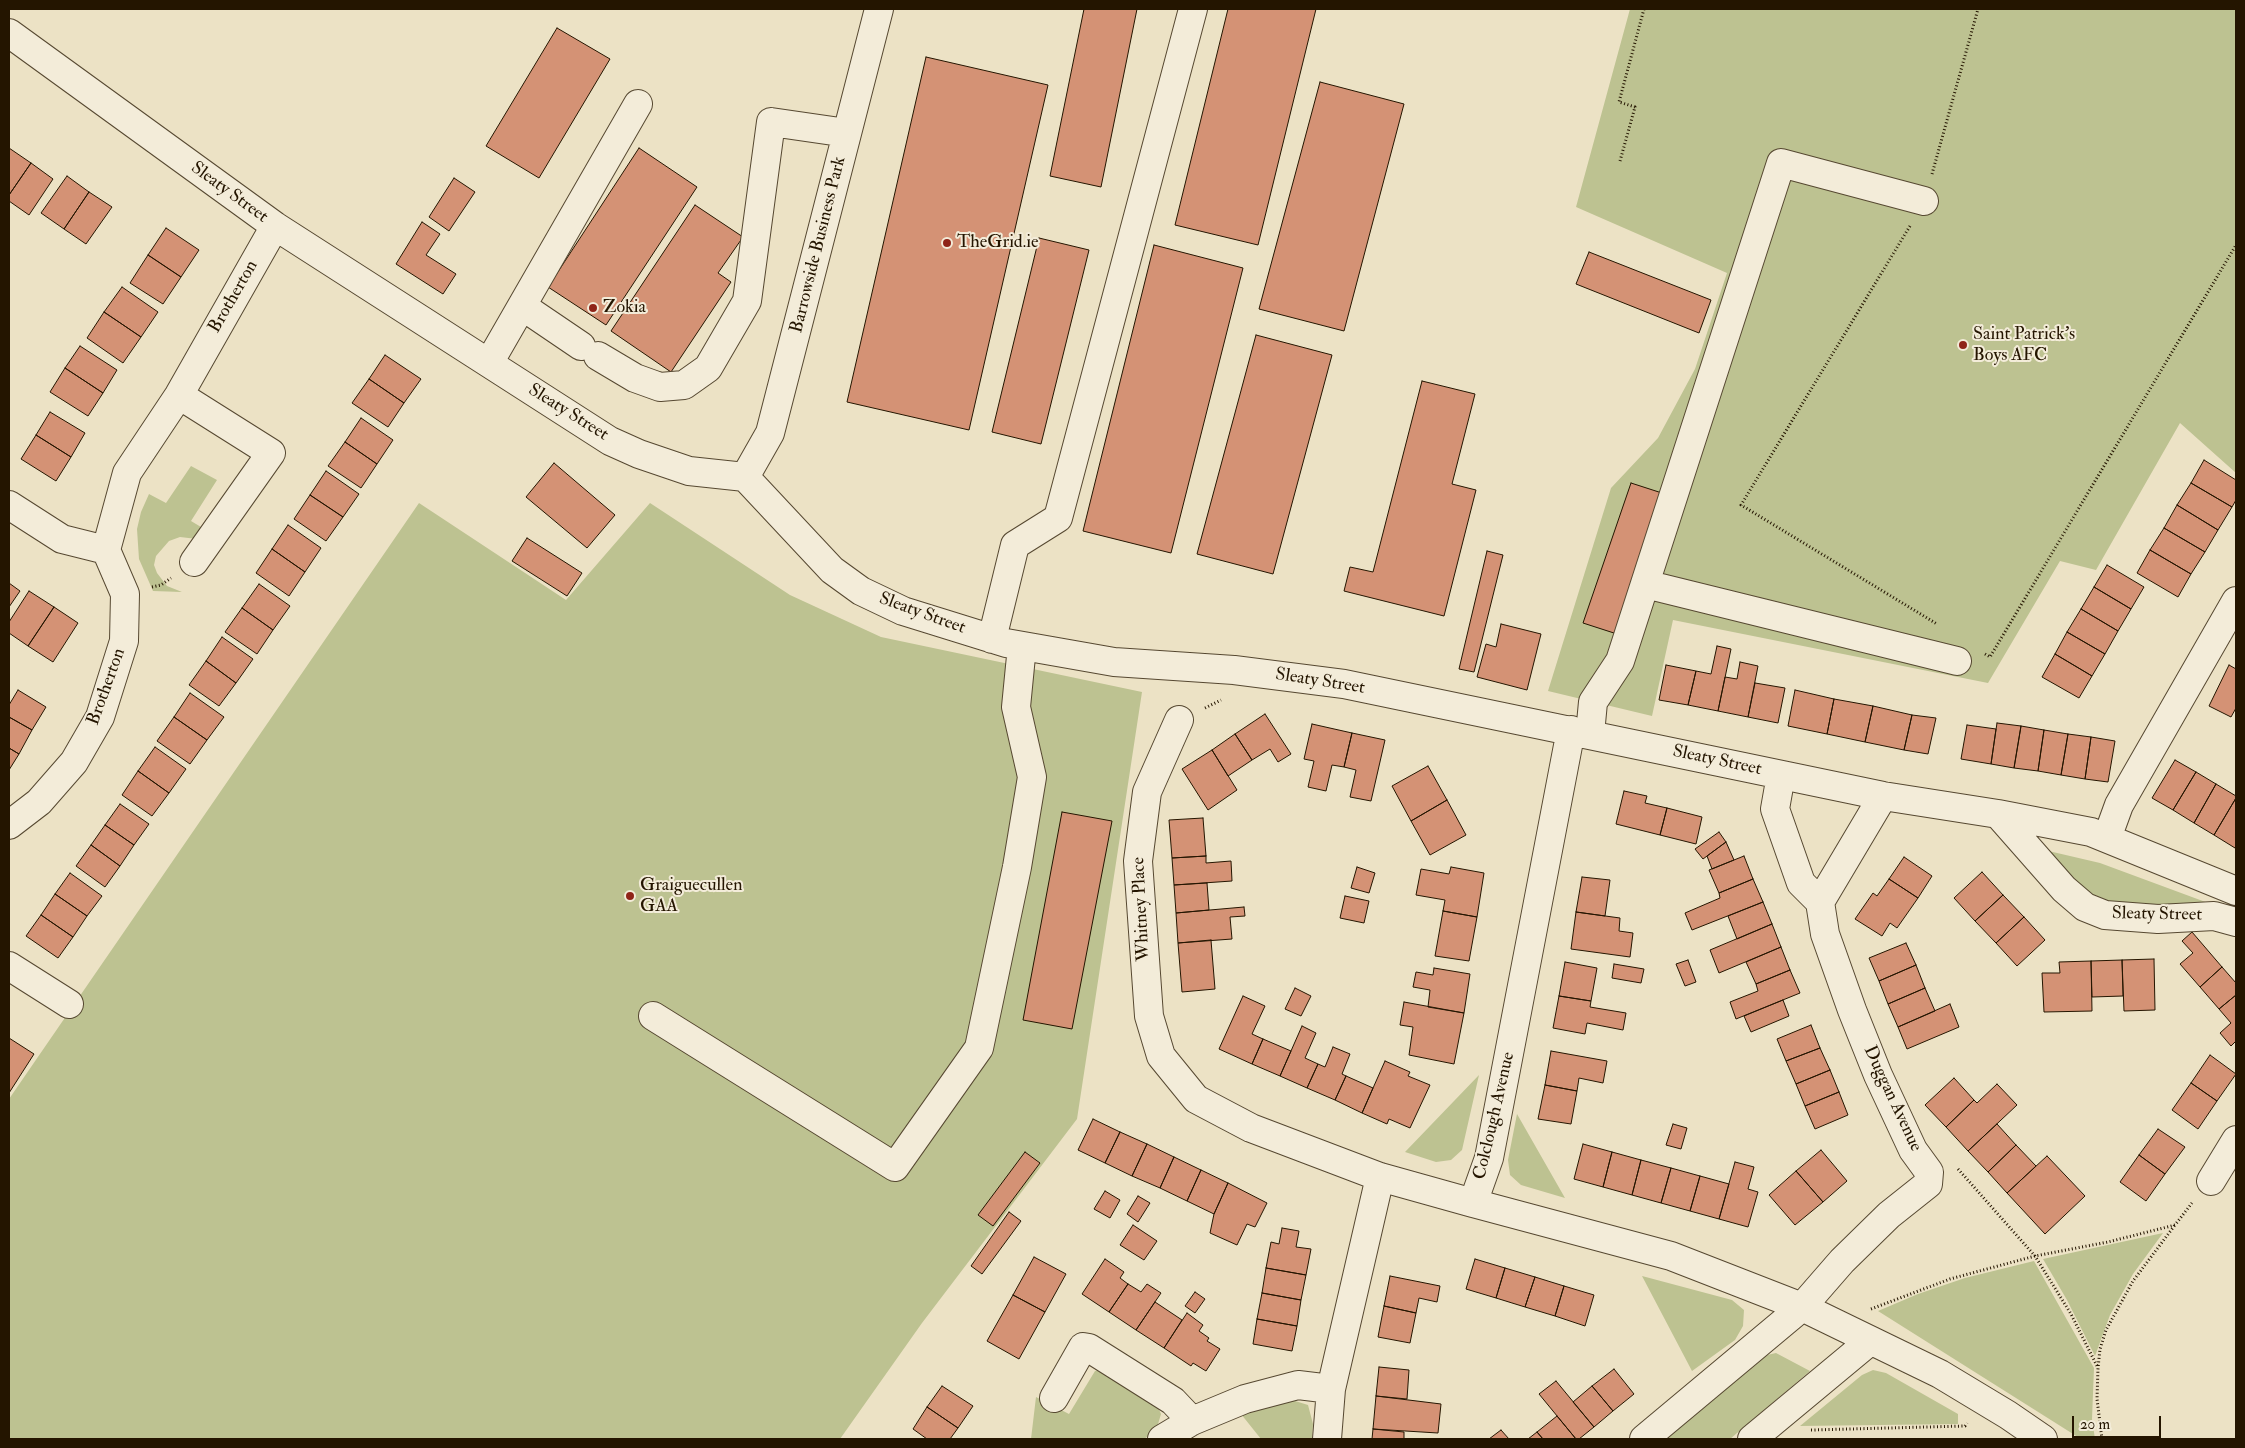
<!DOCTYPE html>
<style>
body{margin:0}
#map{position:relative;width:2245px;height:1448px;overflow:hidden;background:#ece2c5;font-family:"IM FELL Double Pica",serif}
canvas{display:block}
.frame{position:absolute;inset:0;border:10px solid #241500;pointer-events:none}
.scale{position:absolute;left:2072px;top:1416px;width:89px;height:22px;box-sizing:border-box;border:2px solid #241500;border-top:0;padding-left:6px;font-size:15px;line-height:18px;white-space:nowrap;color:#241500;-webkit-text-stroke:4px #f3ecd9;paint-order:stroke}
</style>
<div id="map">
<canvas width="2245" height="1448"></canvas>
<div class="frame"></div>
<div class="scale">20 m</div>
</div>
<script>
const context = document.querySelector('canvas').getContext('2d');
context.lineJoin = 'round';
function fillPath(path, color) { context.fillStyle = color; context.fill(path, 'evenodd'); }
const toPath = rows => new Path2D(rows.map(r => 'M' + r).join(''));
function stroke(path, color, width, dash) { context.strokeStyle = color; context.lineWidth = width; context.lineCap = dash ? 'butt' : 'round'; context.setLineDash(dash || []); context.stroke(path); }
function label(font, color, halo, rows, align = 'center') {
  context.font = font + ' "IM FELL Double Pica",serif'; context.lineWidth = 4; context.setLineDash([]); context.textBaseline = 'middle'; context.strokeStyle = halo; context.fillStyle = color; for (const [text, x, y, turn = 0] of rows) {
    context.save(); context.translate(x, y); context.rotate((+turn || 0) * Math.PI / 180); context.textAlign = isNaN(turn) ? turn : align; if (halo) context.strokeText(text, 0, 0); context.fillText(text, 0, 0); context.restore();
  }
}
fillPath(toPath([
 [1630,9,2236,9,2236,473,2180,423,2096,570,2060,561,1988,683,1673,620,1652,716,1548,691,1611,488,1658,438,1695,369,1727,273,1576,207],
 [191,466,217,480,191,521,211,533,197,539,180,537,169,541,156,556,154,565,157,573,167,586,182,592,153,591,139,559,137,529,141,512,149,494,166,503],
 [419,503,566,600,650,503,790,595,881,637,1142,692,1077,1119,922,1323,840,1439,9,1439,9,1099],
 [2040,849,2100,863,2219,907,2109,905,2089,896],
 [1479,1075,1462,1150,1451,1160,1436,1162,1405,1152],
 [1517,1114,1565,1198,1521,1185,1510,1175,1508,1160],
 [2163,1233,2133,1274,2110,1315,2095,1356,2067,1300,2043,1259],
 [2034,1261,2094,1368,2092,1419,2095,1439,2081,1439,1878,1311,1918,1294,1965,1278],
 [1642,1276,1732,1300,1744,1310,1743,1326,1735,1340,1692,1371],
 [1776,1353,1810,1371,1730,1439,1666,1439,1767,1355],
 [1102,1369,1156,1403,1161,1414,1156,1431,1144,1439,1031,1439,1036,1397,1069,1414,1095,1371],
 [1873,1370,1886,1373,1958,1414,1958,1424,1800,1426,1862,1375],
 [1292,1400,1308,1405,1313,1424,1312,1439,1261,1439,1241,1414]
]), '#bdc291');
const building = toPath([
 [1084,9,1137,9,1101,187,1050,176,1084,9],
 [1228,9,1316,9,1258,245,1175,225,1228,9],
 [557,28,610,59,539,178,486,146,557,28],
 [926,57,1048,85,969,430,847,402,926,57],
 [1320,82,1404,104,1344,331,1259,309,1320,82],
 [9,148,31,163,9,195,9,148],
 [639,148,697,187,606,325,548,287,639,148],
 [31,163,53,179,29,215,9,201,9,195,31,163],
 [67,176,89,192,64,229,41,213,67,176],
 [454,178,475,192,449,231,429,217,454,178],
 [89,192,112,207,86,244,64,229,89,192],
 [695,205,743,237,718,273,731,282,671,372,611,331,695,205],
 [422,222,440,234,426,255,456,274,443,294,396,264,422,222],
 [166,228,199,250,181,277,148,255,166,228],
 [1039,238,1089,250,1041,444,992,432,1039,238],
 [1154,245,1243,268,1171,553,1083,531,1154,245],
 [1589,252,1711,300,1699,333,1576,284,1589,252],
 [148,255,181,277,163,304,130,283,148,255],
 [122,287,158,312,141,337,104,312,122,287],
 [104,312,141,337,123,363,87,338,104,312],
 [1256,335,1332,355,1273,574,1197,554,1256,335],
 [80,346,117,370,103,393,65,368,80,346],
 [385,355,421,379,404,403,369,379,385,355],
 [65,368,103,393,88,416,50,392,65,368],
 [369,379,404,403,388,427,352,403,369,379],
 [1422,381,1475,394,1452,484,1476,490,1444,616,1344,591,1350,567,1373,572,1422,381],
 [50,412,85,433,71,457,36,435,50,412],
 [361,418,393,440,377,464,345,442,361,418],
 [36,435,71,457,56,481,21,459,36,435],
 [345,442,377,464,361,488,328,466,345,442],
 [2204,460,2236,480,2236,500,2232,507,2191,483,2204,460],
 [554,463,615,515,587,548,526,497,554,463],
 [326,471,359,494,343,517,310,495,326,471],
 [1631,483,1665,494,1617,634,1583,623,1631,483],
 [2191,483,2232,507,2218,530,2177,505,2191,483],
 [310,495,343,517,326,541,294,519,310,495],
 [2177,505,2218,530,2205,552,2164,528,2177,505],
 [288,525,321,548,305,572,272,549,288,525],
 [2164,528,2205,552,2191,574,2150,550,2164,528],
 [527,538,582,573,567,596,512,561,527,538],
 [272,549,305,572,289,596,256,573,272,549],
 [2150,550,2191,574,2178,597,2137,573,2150,550],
 [1487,551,1503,555,1474,672,1459,669,1487,551],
 [2107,565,2144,587,2131,609,2094,587,2107,565],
 [9,583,20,591,9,607,9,583],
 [259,584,290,606,273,630,242,608,259,584],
 [2094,587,2131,609,2118,631,2081,609,2094,587],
 [29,591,54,607,28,646,9,633,9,622,29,591],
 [54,607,78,623,53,662,28,646,54,607],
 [242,608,273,630,257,654,225,632,242,608],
 [2081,609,2118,631,2105,654,2067,632,2081,609],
 [1501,624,1541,634,1527,690,1477,677,1486,644,1496,647,1501,624],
 [2067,632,2105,654,2092,676,2055,654,2067,632],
 [222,637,253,659,236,683,206,661,222,637],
 [1717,646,1731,649,1718,711,1688,705,1696,671,1711,674,1717,646],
 [2055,654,2092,676,2079,698,2042,677,2055,654],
 [206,661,236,683,219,706,189,685,206,661],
 [1740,662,1758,666,1748,717,1718,711,1725,677,1737,679,1740,662],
 [1666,665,1696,671,1688,705,1659,700,1666,665],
 [2229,665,2236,669,2236,708,2231,717,2209,706,2229,665],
 [1755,683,1785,688,1778,723,1748,717,1755,683],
 [18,690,46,707,32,730,9,717,9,705,18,690],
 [1795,690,1834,699,1827,734,1788,726,1795,690],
 [190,693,224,717,207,740,174,717,190,693],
 [1834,699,1873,706,1865,742,1827,734,1834,699],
 [1873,706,1912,715,1904,750,1865,742,1873,706],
 [1265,714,1291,754,1278,762,1270,749,1252,760,1235,734,1265,714],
 [1912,715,1936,718,1928,754,1904,750,1912,715],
 [9,717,32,730,19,754,9,748,9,717],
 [174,717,207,740,190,764,157,741,174,717],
 [1997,723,2021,726,2014,768,1991,764,1997,723],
 [1312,724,1352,733,1344,767,1332,765,1326,791,1308,787,1314,761,1304,759,1312,724],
 [1967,725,1996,729,1991,764,1961,759,1967,725],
 [2021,726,2044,730,2038,771,2014,768,2021,726],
 [2044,730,2068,734,2061,775,2038,771,2044,730],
 [1352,733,1385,740,1371,801,1350,797,1356,770,1344,767,1352,733],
 [1235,734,1252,760,1228,776,1212,750,1235,734],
 [2068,734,2091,737,2085,779,2061,775,2068,734],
 [2091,737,2115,741,2108,782,2085,779,2091,737],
 [155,747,186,769,169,793,138,771,155,747],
 [9,748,19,754,9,770,9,748],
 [1212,750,1237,790,1208,810,1182,769,1212,750],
 [2175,760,2196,772,2173,810,2152,798,2175,760],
 [1428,766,1447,800,1411,821,1392,786,1428,766],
 [138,771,169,793,152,816,122,795,138,771],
 [2196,772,2216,784,2194,823,2173,810,2196,772],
 [2216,784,2236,796,2236,798,2214,835,2194,823,2216,784],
 [1624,791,1647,796,1645,803,1667,808,1660,835,1616,824,1624,791],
 [2236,798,2236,845,2235,848,2214,835,2236,798],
 [1447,800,1466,835,1430,855,1411,821,1447,800],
 [120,804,149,824,134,845,105,825,120,804],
 [1667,808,1702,817,1696,844,1660,835,1667,808],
 [1062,812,1112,821,1072,1029,1023,1020,1062,812],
 [1203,818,1206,856,1172,858,1169,820,1203,818],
 [105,825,134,845,120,866,91,845,105,825],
 [1719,832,1726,842,1703,859,1695,849,1719,832],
 [1726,842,1734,860,1712,869,1707,856,1726,842],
 [91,845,120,866,105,887,76,866,91,845],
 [1206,856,1206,863,1231,861,1232,881,1174,885,1172,858,1206,856],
 [1744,856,1753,879,1719,893,1709,870,1744,856],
 [1904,857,1932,876,1918,898,1889,879,1904,857],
 [1357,867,1375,873,1369,893,1351,888,1357,867],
 [1451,867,1484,873,1477,917,1443,911,1445,900,1416,895,1421,869,1449,874,1451,867],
 [1982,872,2003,895,1975,921,1954,898,1982,872],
 [70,873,102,896,87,916,55,894,70,873],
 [1582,877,1610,880,1605,916,1576,912,1582,877],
 [1753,879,1763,902,1692,930,1685,913,1720,898,1719,893,1753,879],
 [1889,879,1918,898,1897,928,1890,923,1882,936,1855,919,1873,893,1877,896,1889,879],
 [1207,883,1209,910,1176,913,1174,885,1207,883],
 [55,894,87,916,73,937,41,915,55,894],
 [2003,895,2024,917,1996,943,1975,921,2003,895],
 [1345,896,1369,901,1364,923,1340,918,1345,896],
 [1763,902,1772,924,1737,939,1728,916,1763,902],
 [1244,907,1245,916,1230,917,1232,939,1178,943,1176,913,1244,907],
 [1443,911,1477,917,1469,961,1435,956,1443,911],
 [1576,912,1620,918,1619,931,1633,933,1630,957,1571,949,1576,912],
 [41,915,73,937,58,958,26,936,41,915],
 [2024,917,2045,940,2017,966,1996,943,2024,917],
 [1772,924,1781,947,1719,973,1710,950,1772,924],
 [2192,932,2222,967,2200,987,2180,964,2193,953,2182,941,2192,932],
 [1211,940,1215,989,1182,992,1178,943,1211,940],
 [1906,943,1916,965,1879,981,1869,958,1906,943],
 [1781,947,1790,970,1756,984,1746,962,1781,947],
 [2154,959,2155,1010,2124,1011,2122,960,2154,959],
 [1688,960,1696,982,1685,986,1676,964,1688,960],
 [2122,960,2123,996,2092,997,2091,961,2122,960],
 [2091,961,2092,1011,2044,1012,2042,973,2060,973,2059,962,2091,961],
 [1565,962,1597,968,1591,1001,1559,996,1565,962],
 [1614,964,1644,969,1641,983,1612,978,1614,964],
 [1916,965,1925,988,1888,1004,1879,981,1916,965],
 [2222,967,2236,983,2236,995,2219,1009,2200,987,2222,967],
 [1434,968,1470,974,1464,1013,1428,1007,1430,990,1413,987,1416,972,1433,975,1434,968],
 [1790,970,1800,993,1736,1019,1730,1002,1758,991,1756,984,1790,970],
 [1295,988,1311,996,1301,1016,1285,1009,1295,988],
 [1925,988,1935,1011,1898,1027,1888,1004,1925,988],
 [2236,995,2236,1041,2231,1046,2220,1033,2231,1023,2219,1009,2236,995],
 [1243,996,1265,1006,1252,1034,1263,1039,1252,1064,1219,1049,1243,996],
 [1559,996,1591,1001,1590,1007,1626,1013,1623,1030,1587,1023,1585,1034,1553,1028,1559,996],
 [1783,1000,1789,1016,1751,1032,1744,1016,1783,1000],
 [1404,1002,1464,1013,1454,1064,1409,1055,1413,1027,1400,1025,1404,1002],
 [1950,1004,1959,1027,1907,1049,1898,1027,1950,1004],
 [1811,1025,1820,1048,1786,1061,1777,1039,1811,1025],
 [1302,1026,1316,1033,1305,1058,1318,1064,1307,1088,1280,1076,1302,1026],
 [9,1038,34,1054,9,1093,9,1038],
 [1263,1039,1291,1051,1280,1076,1252,1064,1263,1039],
 [1333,1047,1350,1054,1342,1074,1346,1076,1335,1100,1307,1088,1318,1064,1325,1067,1333,1047],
 [1820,1048,1830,1070,1796,1084,1786,1061,1820,1048],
 [1551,1051,1607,1061,1603,1083,1579,1078,1577,1091,1545,1085,1551,1051],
 [2210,1055,2236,1074,2217,1101,2191,1083,2210,1055],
 [1385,1061,1410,1072,1408,1076,1430,1085,1410,1128,1389,1119,1387,1124,1362,1113,1385,1061],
 [1830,1070,1839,1092,1805,1106,1796,1084,1830,1070],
 [1346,1076,1373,1088,1362,1113,1335,1100,1346,1076],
 [1954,1078,1974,1100,1946,1127,1925,1105,1954,1078],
 [2191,1083,2217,1101,2198,1129,2172,1110,2191,1083],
 [1997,1084,2017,1105,1968,1151,1946,1127,1974,1100,1977,1103,1997,1084],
 [1545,1085,1577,1091,1571,1124,1538,1119,1545,1085],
 [1839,1092,1848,1115,1815,1129,1805,1106,1839,1092],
 [1093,1119,1120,1132,1105,1163,1078,1150,1093,1119],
 [1673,1124,1687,1128,1681,1149,1666,1145,1673,1124],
 [1997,1124,2016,1145,1988,1172,1968,1151,1997,1124],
 [2158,1129,2185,1147,2165,1174,2139,1155,2158,1129],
 [1120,1132,1147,1144,1132,1176,1105,1163,1120,1132],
 [1147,1144,1174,1157,1160,1188,1132,1176,1147,1144],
 [1583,1144,1612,1152,1603,1187,1574,1179,1583,1144],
 [2016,1145,2036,1166,2007,1193,1988,1172,2016,1145],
 [1821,1150,1847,1181,1823,1202,1796,1171,1821,1150],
 [1025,1152,1040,1163,993,1226,978,1215,1025,1152],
 [1612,1152,1641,1160,1632,1195,1603,1187,1612,1152],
 [2139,1155,2165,1174,2146,1201,2120,1182,2139,1155],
 [2047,1156,2085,1196,2045,1234,2007,1193,2047,1156],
 [1174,1157,1201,1170,1187,1201,1160,1188,1174,1157],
 [1641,1160,1671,1168,1661,1203,1632,1195,1641,1160],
 [1735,1162,1754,1167,1748,1189,1758,1192,1748,1227,1719,1219,1735,1162],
 [1671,1168,1700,1176,1690,1211,1661,1203,1671,1168],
 [1201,1170,1228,1183,1214,1214,1187,1201,1201,1170],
 [1796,1171,1823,1202,1795,1225,1769,1195,1796,1171],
 [1700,1176,1729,1184,1719,1219,1690,1211,1700,1176],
 [1228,1183,1267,1203,1255,1227,1247,1224,1237,1245,1210,1233,1214,1214,1228,1183],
 [1105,1191,1120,1200,1110,1218,1094,1209,1105,1191],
 [1138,1196,1150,1203,1138,1222,1127,1214,1138,1196],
 [1009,1212,1021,1221,982,1274,971,1266,1009,1212],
 [1133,1225,1157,1241,1144,1260,1120,1245,1133,1225],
 [1282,1228,1299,1231,1296,1247,1311,1249,1306,1275,1266,1268,1271,1242,1279,1244,1282,1228],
 [1034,1257,1066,1274,1045,1312,1013,1295,1034,1257],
 [1105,1259,1124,1272,1120,1278,1128,1284,1109,1312,1082,1294,1105,1259],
 [1475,1259,1505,1268,1496,1298,1466,1289,1475,1259],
 [1266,1268,1306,1275,1301,1300,1262,1293,1266,1268],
 [1505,1268,1535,1277,1525,1307,1496,1298,1505,1268],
 [1390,1276,1440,1286,1437,1302,1419,1298,1416,1313,1384,1306,1390,1276],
 [1535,1277,1564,1286,1555,1316,1525,1307,1535,1277],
 [1128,1284,1141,1292,1147,1284,1161,1293,1136,1330,1109,1312,1128,1284],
 [1564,1286,1594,1295,1585,1326,1555,1316,1564,1286],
 [1195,1292,1205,1299,1195,1313,1185,1306,1195,1292],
 [1262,1293,1301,1300,1297,1326,1257,1319,1262,1293],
 [1013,1295,1045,1312,1019,1359,987,1341,1013,1295],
 [1155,1302,1182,1320,1164,1348,1136,1330,1155,1302],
 [1384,1306,1416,1313,1410,1343,1378,1337,1384,1306],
 [1187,1313,1203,1325,1199,1331,1209,1338,1207,1341,1220,1349,1206,1371,1193,1363,1191,1366,1164,1348,1187,1313],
 [1257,1319,1297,1326,1292,1351,1253,1344,1257,1319],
 [1379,1367,1409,1370,1407,1399,1376,1396,1379,1367],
 [1614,1369,1634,1394,1613,1411,1592,1386,1614,1369],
 [1556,1381,1594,1427,1579,1439,1576,1439,1539,1394,1556,1381],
 [942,1386,973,1406,958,1428,927,1407,942,1386],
 [1592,1386,1613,1411,1594,1427,1573,1402,1592,1386],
 [1376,1396,1441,1404,1438,1433,1373,1429,1376,1396],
 [927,1407,958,1428,950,1439,927,1439,913,1429,927,1407],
 [1557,1416,1576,1439,1543,1439,1537,1432,1557,1416],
 [1373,1429,1404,1432,1404,1439,1372,1439,1373,1429],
 [1501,1430,1509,1439,1489,1439,1501,1430],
 [1537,1432,1543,1439,1528,1439,1537,1432]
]);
fillPath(building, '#d49275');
stroke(building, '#241500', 1);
const minor = toPath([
 [9,33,275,226,610,441,639,454,689,471,745,477,832,570,861,591,903,611,1006,643,1114,662,1234,670,1344,684,1883,796,1998,814,2091,832,2236,891],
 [522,306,581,346],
 [598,356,635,378,660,387,684,385,708,368,747,301,771,122,847,133],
 [489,363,638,104],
 [179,395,271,453,194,562],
 [745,477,770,433,879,9],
 [9,505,62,539,106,550],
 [1645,584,1957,661],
 [992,639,1015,545,1058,518,1193,9],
 [1179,720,1147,792,1138,861,1149,1016,1161,1056,1196,1099,1251,1128,1380,1177,1473,1203,1489,1158,1571,730],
 [1590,734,1593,702,1620,661,1781,163,1924,201],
 [1781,775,1775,809,1801,883,1820,902],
 [1998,814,2064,889,2085,907,2105,915,2158,919,2214,916,2236,922],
 [9,825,39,802,74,762,100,717,124,641,125,594,106,550,127,473,179,395,275,226],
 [2107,838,2119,805,2236,601],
 [9,966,69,1004],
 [653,1016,895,1167,979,1048,1017,867,1032,777,1016,707,1022,646],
 [2211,1181,2236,1140],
 [1473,1203,1671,1256,1802,1307,1940,1374,2008,1415,2043,1439],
 [1054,1398,1083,1347,1089,1348,1173,1401,1192,1421],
 [1162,1439,1192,1421,1245,1399,1298,1385,1331,1389],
 [1327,1439,1331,1389,1380,1177],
 [1644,1439,1802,1307,1842,1261,1889,1215,1928,1184,1929,1172,1913,1150,1878,1075,1852,1010,1825,934,1820,902,1883,796],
 [1752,1439,1870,1341]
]);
stroke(minor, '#564831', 30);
stroke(toPath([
 [1620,161,1635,107,1619,102,1644,9],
 [1932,174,1978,9],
 [1910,226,1741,505,1937,624],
 [152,587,161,585,171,578],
 [1985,654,1990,657,2236,245],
 [1205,708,1221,700],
 [1958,1169,2035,1256,2071,1314,2098,1368],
 [1871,1309,1950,1279,2035,1256,2108,1242,2175,1225,2192,1203],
 [1811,1430,1965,1426,1967,1423],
 [2102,1439,2097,1399,2098,1368,2100,1349,2106,1330,2133,1281,2175,1225]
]), '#241500', 3, [1, 2.5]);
stroke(minor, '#f3ecd9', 28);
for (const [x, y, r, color] of [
 [947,243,5,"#8f2418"],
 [593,308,5,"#8f2418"],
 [1963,345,5,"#8f2418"],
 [630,896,5,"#8f2418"]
]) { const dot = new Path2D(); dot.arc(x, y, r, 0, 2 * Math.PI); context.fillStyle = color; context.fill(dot); stroke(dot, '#f3ecd9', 2); }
label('18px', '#241500', '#f3ecd9', [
 ["Sleaty Street",229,193,36],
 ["Barrowside Business Park",819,245,-76],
 ["Brotherton",234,297,-60],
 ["Sleaty Street",568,413,32],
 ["Sleaty Street",922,614,20],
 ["Sleaty Street",1320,682,9],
 ["Brotherton",107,687,-70],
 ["Sleaty Street",1717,761,12],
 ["Whitney Place",1142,909,-93],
 ["Sleaty Street",2157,915,1],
 ["Duggan Avenue",1892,1099,65],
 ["Colclough Avenue",1495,1116,-77]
]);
label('18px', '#241500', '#f3ecd9', [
 ["TheGrid.ie",957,243],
 ["Zokia",603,308],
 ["Saint Patrick's",1973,335],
 ["Boys AFC",1973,356],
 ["Graiguecullen",640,886],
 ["GAA",640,907]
], 'left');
</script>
